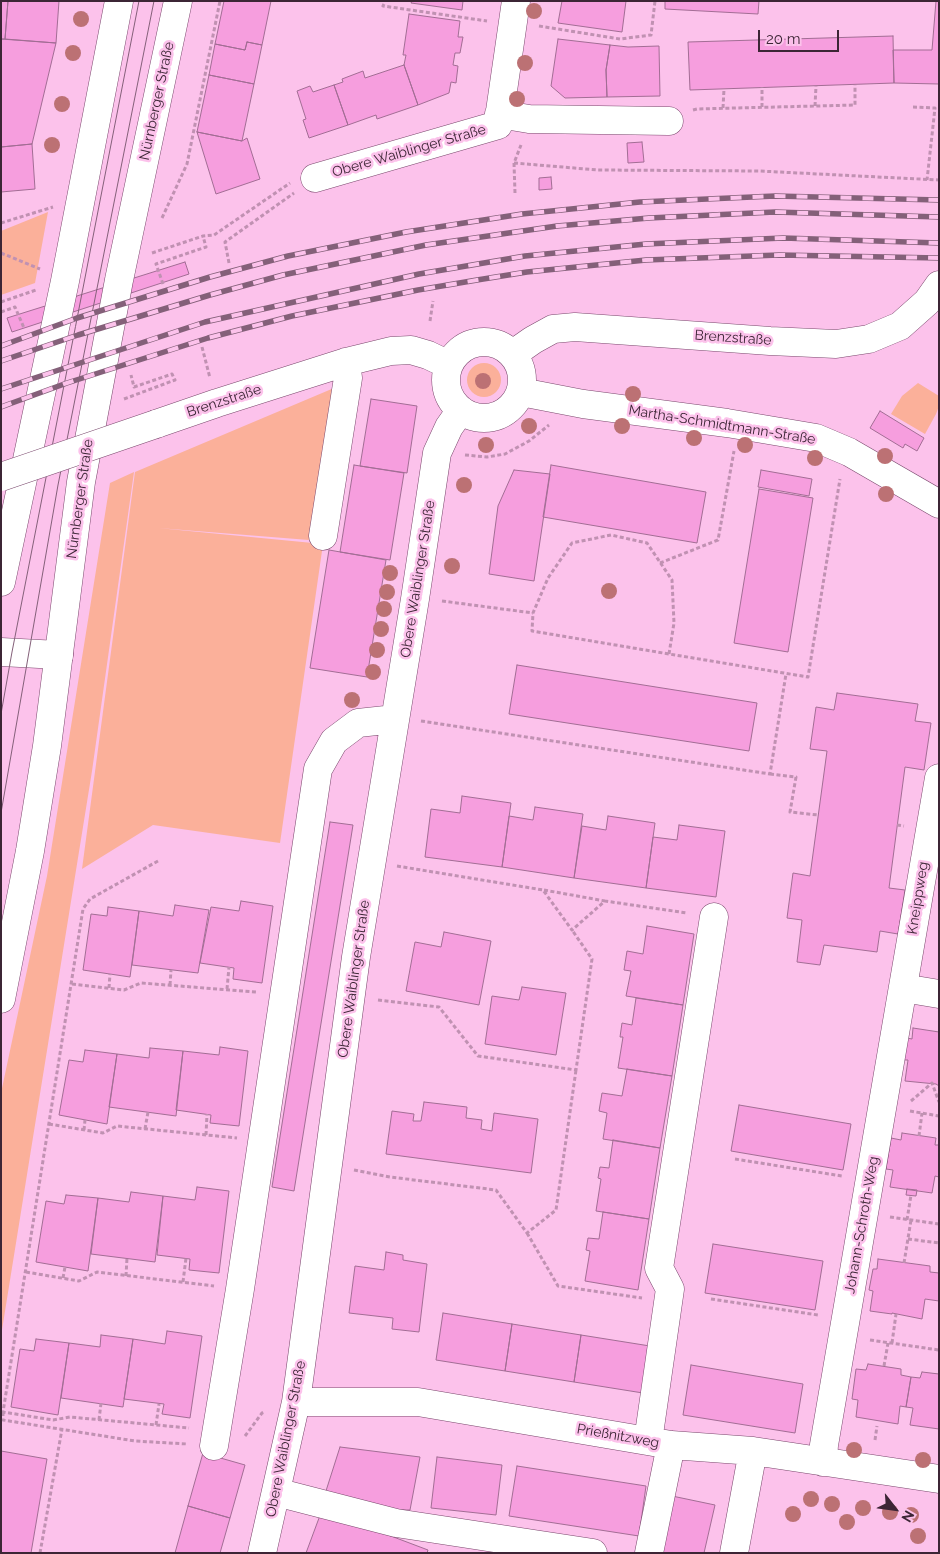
<!DOCTYPE html>
<meta charset="utf-8">
<style>
body{margin:0}
#map{position:relative;width:940px;height:1554px;overflow:hidden;background:#fcc2eb;font-family:Raleway,sans-serif}
canvas{display:block}
.frame{position:absolute;inset:0;border:2px solid #3c2535;pointer-events:none}
.north{position:absolute;left:870px;top:1484px;width:50px;height:50px;-webkit-text-stroke:4px #fcc2eb;paint-order:stroke;rotate:120deg;font-size:14px;font-weight:700;line-height:20px;text-align:center;color:#3c2535}
.north::after{content:'';display:block;margin:auto;width:18px;height:22px;background:#3c2535;clip-path:polygon(50% 0,100% 100%,50% 72%,0 100%)}
.scale{position:absolute;left:758px;top:30px;width:81px;height:22px;box-sizing:border-box;border:2px solid #3c2535;border-top:0;padding-left:6px;font-size:15px;line-height:18px;white-space:nowrap;color:#3c2535;-webkit-text-stroke:4px #fcc2eb;paint-order:stroke}
</style>
<div id="map">
<canvas width="940" height="1554"></canvas>
<div class="frame"></div>
<div class="north">N</div>
<div class="scale">20 m</div>
</div>
<script>
const context = document.querySelector('canvas').getContext('2d');
context.lineJoin = 'round';
function fillPath(path, color) { context.fillStyle = color; context.fill(path, 'evenodd'); }
const toPath = rows => new Path2D(rows.map(r => 'M' + r).join(''));
function stroke(path, color, width, dash) { context.strokeStyle = color; context.lineWidth = width; context.lineCap = dash ? 'butt' : 'round'; context.setLineDash(dash || []); context.stroke(path); }
function label(font, color, halo, rows, align = 'center') {
  context.font = font + ' Raleway,sans-serif'; context.lineWidth = 5; context.setLineDash([]); context.textBaseline = 'middle'; context.strokeStyle = halo; context.fillStyle = color; for (const [text, x, y, turn = 0] of rows) {
    context.save(); context.translate(x, y); context.rotate((+turn || 0) * Math.PI / 180); context.textAlign = isNaN(turn) ? turn : align; if (halo) context.strokeText(text, 0, 0); context.fillText(text, 0, 0); context.restore();
  }
}
fillPath(toPath([
 [48,212,35,283,1,295,1,231],
 '467 380a17 17 0 1 1 34 0a17 17 0 1 1-34 0Z',
 [918,383,939,396,939,406,936,414,925,434,891,414,902,396],
 [334,388,309,540,158,528,323,544,280,843,153,825,82,869,135,472],
 [134,472,92,771,1,1336,1,1093,47,876,110,483]
]), '#fbb09a');
const building = toPath([
 [1,1,8,1,5,39,1,39,1,1],
 [8,1,59,1,56,43,5,39,8,1],
 [224,1,271,1,262,45,247,42,245,50,215,44,224,1],
 [412,1,463,1,462,10,411,3,412,1],
 [562,1,626,1,622,32,558,23,562,1],
 [665,1,759,1,758,14,665,9,665,1],
 [936,1,939,1,939,84,894,83,893,50,932,50,936,1],
 [409,14,460,21,458,37,463,37,460,53,455,53,453,65,458,66,456,83,451,82,449,93,418,105,404,65,406,55,403,55,409,14],
 [893,36,894,83,690,90,688,42,893,36],
 [1,39,56,43,32,144,1,147,1,39],
 [558,39,610,45,606,70,607,97,565,98,551,86,558,39],
 [247,42,262,45,254,84,209,75,215,44,245,50,247,42],
 [610,45,628,47,659,46,660,96,607,97,606,70,610,45],
 [404,65,418,105,377,119,376,115,348,125,334,85,343,82,342,79,363,71,365,78,404,65],
 [209,75,254,84,242,141,197,132,209,75],
 [334,85,348,125,309,138,303,120,306,119,297,91,310,86,313,92,334,85],
 [197,132,242,141,247,138,260,179,216,194,197,132],
 [642,142,644,162,628,163,627,143,642,142],
 [32,144,35,189,1,192,1,147,32,144],
 [551,177,552,189,539,190,539,178,551,177],
 [185,262,189,274,12,332,7,318,185,262],
 [371,399,417,406,407,473,360,466,371,399],
 [880,411,924,438,917,451,905,444,903,448,870,428,880,411],
 [354,465,404,473,390,560,340,552,354,465],
 [551,465,706,492,697,543,543,517,551,465],
 [514,470,550,474,534,581,489,574,498,506,514,470],
 [761,470,812,479,809,496,758,487,761,470],
 [759,489,813,498,788,652,734,643,759,489],
 [329,550,386,560,367,677,310,668,329,550],
 [517,665,757,703,749,751,509,714,517,665],
 [837,693,918,704,915,721,931,723,924,770,905,767,889,888,905,890,898,934,880,931,877,952,824,945,820,965,797,962,802,920,787,918,793,873,810,876,827,751,810,749,816,707,834,710,837,693],
 [462,796,511,803,502,867,425,857,431,809,460,813,462,796],
 [535,807,583,814,574,878,502,867,509,816,533,820,535,807],
 [608,816,655,823,646,888,574,878,582,826,606,830,608,816],
 [330,822,353,825,294,1191,272,1187,330,822],
 [679,825,725,831,716,897,646,888,653,837,677,840,679,825],
 [241,901,273,906,262,983,233,979,234,968,200,963,211,907,239,911,241,901],
 [175,905,209,910,198,973,132,965,139,911,173,916,175,905],
 [108,907,139,911,130,977,83,970,91,914,107,916,108,907],
 [647,926,694,934,683,1005,626,996,631,971,624,970,627,951,643,954,647,926],
 [444,932,491,941,479,1005,406,991,415,942,441,947,444,932],
 [522,987,566,993,556,1055,485,1044,492,996,519,1000,522,987],
 [636,998,683,1005,672,1076,618,1068,623,1037,620,1037,622,1023,632,1025,636,998],
 [913,1028,939,1032,939,1086,936,1084,905,1081,908,1060,904,1060,907,1038,912,1039,913,1028],
 [220,1047,248,1051,239,1126,210,1123,211,1115,176,1110,183,1051,219,1055,220,1047],
 [150,1048,183,1051,176,1116,109,1107,117,1054,149,1058,150,1048],
 [85,1050,117,1054,107,1124,59,1115,69,1060,83,1062,85,1050],
 [627,1069,672,1076,660,1148,603,1139,607,1113,599,1111,602,1093,622,1096,627,1069],
 [424,1102,467,1107,466,1118,482,1120,481,1129,492,1131,494,1113,538,1119,531,1173,386,1154,392,1111,414,1114,413,1121,421,1121,424,1102],
 [739,1105,851,1124,843,1170,731,1151,739,1105],
 [902,1133,936,1138,935,1145,939,1145,939,1177,935,1176,932,1193,890,1187,893,1170,886,1169,891,1138,901,1140,902,1133],
 [613,1140,660,1148,649,1219,596,1211,601,1179,598,1178,600,1167,609,1168,613,1140],
 [197,1187,229,1191,219,1273,189,1270,190,1259,157,1255,163,1196,195,1200,197,1187],
 [907,1189,917,1190,916,1196,906,1195,907,1189],
 [131,1192,163,1196,155,1262,91,1254,98,1198,129,1202,131,1192],
 [66,1195,98,1198,88,1271,36,1262,46,1201,64,1204,66,1195],
 [603,1212,649,1219,638,1290,585,1281,590,1251,586,1250,588,1238,599,1239,603,1212],
 [713,1244,823,1261,815,1310,705,1293,713,1244],
 [386,1252,403,1255,403,1260,427,1264,419,1332,392,1329,393,1318,349,1313,355,1266,384,1270,386,1252],
 [878,1259,930,1266,930,1272,939,1273,939,1301,925,1299,922,1319,892,1313,892,1314,870,1311,873,1291,869,1290,873,1269,877,1269,878,1259],
 [443,1313,512,1324,505,1371,436,1360,443,1313],
 [512,1324,581,1335,574,1382,505,1371,512,1324],
 [167,1331,202,1336,190,1418,162,1414,164,1404,124,1399,133,1339,165,1344,167,1331],
 [101,1335,133,1339,123,1407,61,1398,69,1343,100,1347,101,1335],
 [581,1335,650,1346,643,1393,574,1382,581,1335],
 [36,1339,69,1343,58,1415,11,1407,20,1349,34,1351,36,1339],
 [868,1364,901,1369,901,1375,911,1377,906,1407,900,1406,898,1424,856,1417,858,1400,852,1399,856,1369,866,1370,868,1364],
 [691,1365,803,1384,795,1433,683,1415,691,1365],
 [922,1372,939,1374,939,1429,910,1425,913,1408,906,1407,911,1377,920,1378,922,1372],
 [340,1447,420,1457,410,1510,362,1510,325,1494,340,1447],
 [1,1451,47,1459,31,1553,1,1553,1,1451],
 [203,1453,245,1465,230,1518,188,1506,203,1453],
 [437,1457,502,1465,496,1515,431,1508,437,1457],
 [517,1466,646,1486,639,1536,509,1516,517,1466],
 [672,1496,715,1505,704,1553,659,1553,672,1496],
 [188,1506,230,1518,220,1553,175,1553,188,1506],
 [322,1510,428,1550,427,1553,306,1553,322,1510]
]);
fillPath(building, '#f69ede');
stroke(building, '#a26d94', 1);
const minor = toPath([
 [499,114,529,119,669,121],
 [315,178,498,125,516,1],
 '446 380a38 38 0 1 1 76 0a38 38 0 1 1-76 0Z',
 [513,354,533,340,553,329,575,327,770,341,836,344,869,339,900,326,927,302,939,285],
 [521,392,583,404,727,423,816,438,849,452,939,504],
 [156,424,217,403,346,362,391,351,411,350,428,355,449,365],
 [323,536,348,378,346,362],
 [1,652,59,655],
 [903,988,939,994],
 [296,1402,418,1402,671,1445,753,1451,939,1479],
 [648,1441,670,1289,659,1268,714,917],
 [214,1446,240,1289,318,769,334,741,358,723,395,719],
 [823,1462,824,1445,939,778],
 [276,1492,396,1523,593,1553],
 [262,1553,296,1402,356,957,415,599,437,453,449,427,461,410],
 [649,1553,671,1445],
 [734,1553,753,1451]
]);
const major = toPath([
 [1,582,65,281,119,1],
 [1,999,30,851,47,746,81,482,119,280,178,1]
]);
stroke(minor, '#7a486d', 29);
stroke(major, '#7a486d', 29);
stroke(toPath([
 [384,4,383,6,487,21],
 [539,26,620,39,651,35,655,1],
 [815,106,816,86],
 [762,107,762,87],
 [913,107,935,108,927,180],
 [723,108,724,89],
 [693,110,697,109,855,105,855,85],
 [514,163,598,170,759,171,939,180],
 [515,193,514,163,521,145],
 [162,218,187,164,220,1],
 [1,223,53,207],
 [1,253,40,269],
 [152,253,203,236,214,235,290,183],
 [229,263,225,242,294,193],
 [163,284,156,264,206,247,203,236],
 [1,302,36,290],
 [1,312,15,307,24,328],
 [430,321,433,301],
 [202,347,210,378],
 [124,399,175,380,172,374,134,387,131,375],
 [465,455,487,457,505,454,529,441,549,425],
 [660,563,718,540,734,451],
 [442,601,533,613],
 [669,654,674,623,672,580,647,543,611,535,572,543,548,578,533,613,532,631,669,654,808,677,840,479],
 [421,721,770,774,786,674],
 [770,774,796,777,790,812,818,815],
 [897,825,904,826],
 [158,861,90,899,83,909,3,1412,53,1420,70,1417,189,1428],
 [397,866,543,890,572,930,605,901,687,913],
 [544,890,605,901],
 [72,984,124,990,141,983,256,992],
 [170,985,171,970],
 [109,988,110,974],
 [227,989,229,967],
 [378,1000,439,1007,478,1056,576,1070,592,959,572,930],
 [911,1101,932,1083,939,1102],
 [910,1111,939,1116],
 [49,1124,103,1133,117,1126,237,1138],
 [145,1129,148,1112],
 [84,1130,85,1120],
 [206,1135,207,1114],
 [919,1136,922,1113],
 [735,1159,842,1176],
 [354,1170,390,1177,496,1190,527,1233,556,1210,576,1070],
 [890,1217,939,1224],
 [907,1220,911,1195],
 [527,1233,558,1286,642,1298],
 [908,1239,939,1243],
 [904,1263,911,1220],
 [26,1272,79,1281,97,1272,214,1286],
 [126,1276,127,1258],
 [63,1278,65,1267],
 [183,1282,186,1258],
 [711,1299,818,1315],
 [870,1340,939,1350],
 [892,1343,896,1314],
 [884,1366,888,1343],
 [3,1412,3,1420,135,1441,188,1444],
 [99,1420,101,1403],
 [156,1425,159,1404],
 [245,1436,262,1413,265,1412],
 [875,1440,877,1426],
 [40,1553,62,1429]
]), '#c091b2', 3, [4, 2.5]);
stroke(minor, '#fff', 28);
stroke(major, '#fff', 28);
stroke(toPath([
 [1,714,12,652,139,1],
 [1,813,58,485,154,1]
]), '#846079', 1);
const rail = toPath([
 [1,346,77,318,210,277,288,256,406,232,522,214,640,202,775,196,939,200],
 [1,361,78,335,210,295,283,275,426,245,557,226,649,218,775,212,939,217],
 [1,389,205,322,419,274,525,256,646,244,783,238,939,243],
 [1,407,67,383,208,338,292,316,418,290,477,280,527,272,646,260,779,255,939,258]
]);
stroke(rail, '#846079', 5.5);
stroke(rail, '#fcc2eb', 4, [11]);
const minorBridge = toPath([
 [1,477,156,424]
]);
stroke(minorBridge, '#7a486d', 29, []);
stroke(minorBridge, '#fff', 28);
context.fillStyle = '#bc7174';
for (const [x, y] of [
 [534,11],
 [81,19],
 [73,53],
 [525,63],
 [517,99],
 [62,104],
 [52,145],
 [483,381],
 [633,394],
 [529,426],
 [622,426],
 [694,438],
 [486,445],
 [745,445],
 [885,456],
 [815,458],
 [464,485],
 [886,494],
 [452,566],
 [390,573],
 [609,591],
 [387,592],
 [384,609],
 [381,629],
 [377,650],
 [373,672],
 [352,700],
 [854,1450],
 [923,1460],
 [811,1499],
 [832,1504],
 [863,1508],
 [890,1512],
 [793,1514],
 [911,1515],
 [847,1522],
 [918,1536]
]) { context.beginPath(); context.arc(x, y, 8, 0, 2 * Math.PI); context.fill(); }
label('14px', '#3c2535', '#fcc2eb', [
 ["Nürnberger Straße",157,101,-78],
 ["Obere Waiblinger Straße",409,151,-16],
 ["Brenzstraße",733,338,4],
 ["Brenzstraße",224,401,-18],
 ["Martha-Schmidtmann-Straße",722,425,9],
 ["Nürnberger Straße",80,499,-82],
 ["Obere Waiblinger Straße",418,579,-81],
 ["Kneippweg",918,898,-81],
 ["Obere Waiblinger Straße",354,979,-82],
 ["Johann-Schroth-Weg",862,1225,-80],
 ["Prießnitzweg",618,1436,10],
 ["Obere Waiblinger Straße",286,1439,-79]
]);
</script>
